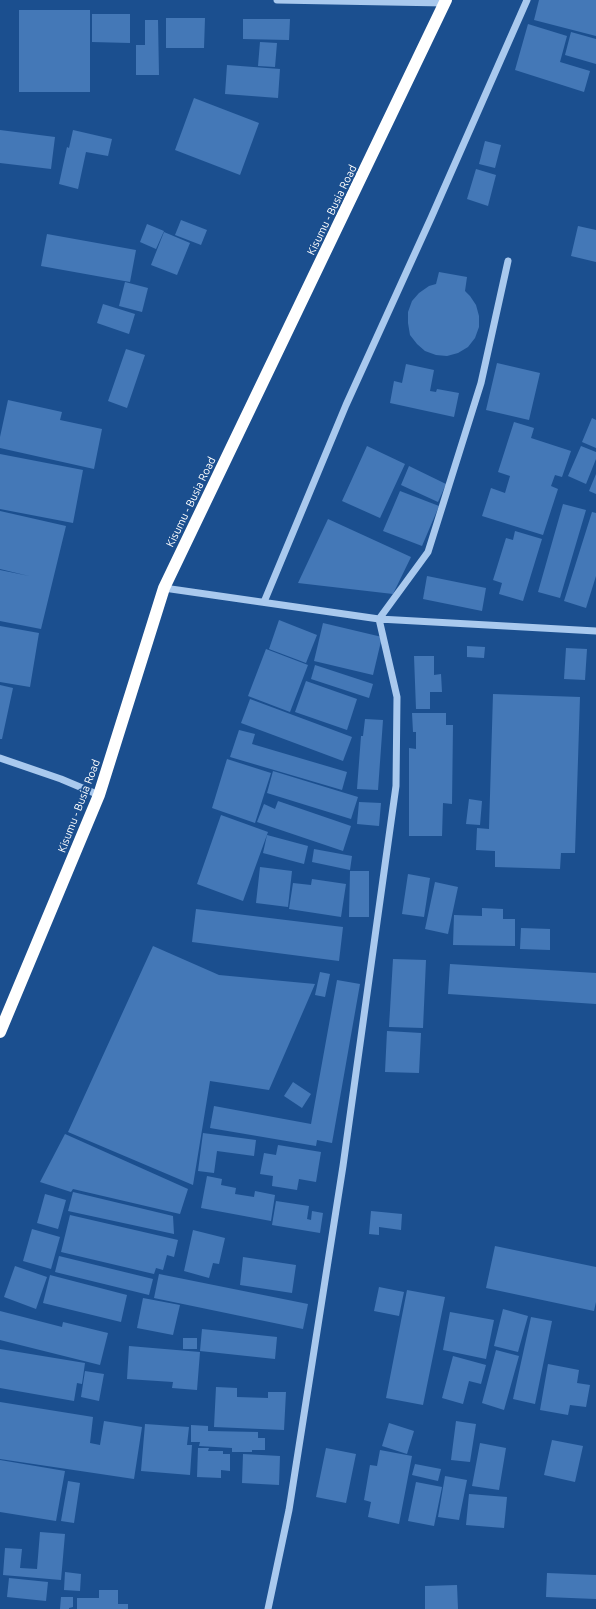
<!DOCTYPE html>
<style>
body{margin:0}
canvas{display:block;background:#1b4f8f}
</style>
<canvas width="596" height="1609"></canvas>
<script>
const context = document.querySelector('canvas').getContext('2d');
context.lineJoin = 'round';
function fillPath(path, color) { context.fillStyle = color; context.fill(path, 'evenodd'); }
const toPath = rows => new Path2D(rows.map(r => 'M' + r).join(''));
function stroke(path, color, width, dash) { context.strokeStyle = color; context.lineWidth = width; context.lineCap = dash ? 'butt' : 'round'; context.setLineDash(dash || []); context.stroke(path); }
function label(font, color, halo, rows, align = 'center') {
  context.font = font + ' Ubuntu,sans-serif'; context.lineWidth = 4; context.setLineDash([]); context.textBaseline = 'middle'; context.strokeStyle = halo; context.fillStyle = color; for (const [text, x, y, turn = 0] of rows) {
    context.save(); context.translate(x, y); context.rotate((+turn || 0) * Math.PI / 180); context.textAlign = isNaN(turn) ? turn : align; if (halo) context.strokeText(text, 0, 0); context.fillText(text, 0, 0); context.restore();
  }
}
fillPath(toPath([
 [539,0,596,0,596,36,534,20],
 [19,10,90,10,90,92,19,92],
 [92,14,130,14,130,43,92,42],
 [166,18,205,18,204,48,166,48],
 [243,19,290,19,289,40,243,39],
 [145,20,158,20,159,75,136,75,136,45,145,45],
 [528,24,567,36,560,62,590,71,584,92,515,70],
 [571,32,596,39,596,64,565,55],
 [260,42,277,43,275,67,258,66],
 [227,65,280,69,278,98,225,94],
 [194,98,259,123,240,175,175,150],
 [0,130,55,137,51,169,0,163],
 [73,130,112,139,108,156,86,152,78,189,59,184,67,147,69,148],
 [485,141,501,145,495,168,479,164],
 [476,169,496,175,488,206,467,199],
 [181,220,207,230,201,245,175,235],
 [147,224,164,231,156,249,140,242],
 [578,226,596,230,596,262,571,256],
 [164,232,190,243,177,275,151,265],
 [47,234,136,250,130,282,41,266],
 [439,272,467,277,465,291,470,296,476,305,479,316,479,327,475,338,468,347,458,353,447,356,436,355,425,351,417,344,410,335,408,323,408,312,412,301,419,293,429,286,436,284],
 [125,282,148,288,142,312,119,306],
 [103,304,135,314,129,334,97,323],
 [126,349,145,355,127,408,108,401],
 [497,363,540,373,529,420,486,410],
 [406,364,434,370,430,391,436,392,437,389,459,393,454,417,390,403,394,381,402,383],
 [8,400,62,412,60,420,102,429,94,469,0,448,0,437],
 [592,418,596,420,596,448,582,442],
 [514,422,534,428,531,438,571,451,562,477,555,475,551,486,558,489,543,535,482,516,491,488,505,493,510,476,498,472],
 [367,446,405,464,380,518,342,501],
 [581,446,596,452,596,459,586,484,568,476],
 [0,454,83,470,73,523,0,509],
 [409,466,446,484,438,502,401,485],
 [596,474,596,494,589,491],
 [400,491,439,506,422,546,383,531],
 [563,504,586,510,560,598,538,592],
 [0,511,66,526,41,629,0,621,0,570,29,576,0,569],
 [592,512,596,513,596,576,586,608,564,601],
 [328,519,411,557,393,594,298,583],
 [515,531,542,539,523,601,499,594,502,583,493,580,506,538,513,540],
 [427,576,486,588,482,611,423,599],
 [279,620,317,635,306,663,269,649],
 [323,623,382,637,373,675,314,661],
 [0,626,39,633,30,687,0,682],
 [467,646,485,647,484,658,467,657],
 [566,648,587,649,585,680,564,679],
 [266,649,308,665,290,712,248,696],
 [414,656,434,656,434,675,441,674,442,692,430,692,430,709,416,709],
 [315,665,373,684,369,698,311,679],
 [306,681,357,699,347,730,295,712],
 [0,685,13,688,2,739,0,739],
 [493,694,580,697,575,853,561,853,560,869,495,867,495,851,476,850,477,828,489,829],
 [250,699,352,737,343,761,241,723],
 [412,713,446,713,446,725,453,725,452,804,443,803,442,836,409,836,409,748,416,749,416,732,413,732],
 [365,719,383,720,378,790,357,789,361,736,363,736],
 [239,730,255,734,252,744,347,772,342,790,230,757],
 [227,759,271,773,255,823,212,808],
 [273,771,358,797,351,819,267,793],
 [469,799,482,801,480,825,466,824],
 [278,801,351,826,343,851,257,822,264,804,275,809],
 [359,802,381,803,379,826,357,824],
 [221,815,268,832,243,901,197,884],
 [267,835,308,846,304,864,263,853],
 [314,849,352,856,350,870,312,862],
 [260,867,292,871,288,907,256,903],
 [350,871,369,871,369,917,349,917],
 [408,874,430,878,424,917,402,914],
 [312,879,346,884,341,917,289,909,293,883,311,885],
 [435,882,458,887,448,934,425,929],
 [482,908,503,909,503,919,515,919,515,946,453,945,454,915,482,916],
 [196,909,343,927,339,961,192,942],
 [521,928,550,929,550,950,520,949],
 [153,946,219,975,315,984,269,1090,210,1081,193,1185,68,1132],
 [393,959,426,960,423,1028,389,1027],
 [450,964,596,973,596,1004,448,994],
 [320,972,330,974,325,997,315,995],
 [337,980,360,984,332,1143,317,1140,316,1146,210,1128,214,1106,311,1124],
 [387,1031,421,1033,419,1073,385,1072],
 [293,1082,311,1094,302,1108,284,1096],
 [203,1133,256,1140,254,1156,217,1151,214,1173,198,1171],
 [65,1134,188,1189,180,1214,73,1189,71,1192,40,1182],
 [278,1145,321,1152,316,1182,299,1179,297,1190,272,1186,273,1176,260,1174,264,1153,276,1155],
 [207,1176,222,1179,221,1185,236,1188,235,1194,254,1197,255,1191,275,1195,271,1221,201,1208],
 [73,1192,173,1216,174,1234,68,1211],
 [45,1194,66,1200,58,1229,37,1223],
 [276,1201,309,1206,307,1219,311,1220,312,1211,323,1213,320,1233,272,1225],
 [371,1211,402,1214,401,1230,379,1227,379,1235,369,1234],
 [70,1215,178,1240,174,1257,167,1255,163,1270,156,1268,154,1274,61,1252],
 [32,1229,60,1237,51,1269,23,1261],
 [193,1230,225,1238,219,1264,213,1263,209,1278,184,1271],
 [495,1246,596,1267,596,1302,594,1311,486,1288],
 [59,1256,153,1279,149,1295,55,1272],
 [243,1257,296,1265,292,1293,240,1285],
 [15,1266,47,1277,36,1309,4,1297],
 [159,1274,308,1304,303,1329,154,1298],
 [50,1275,127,1295,121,1322,43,1303],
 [379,1287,404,1292,399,1316,374,1311],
 [407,1290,445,1297,423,1405,386,1398],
 [143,1298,180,1305,173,1335,137,1328],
 [503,1309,528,1316,518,1352,494,1346],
 [0,1311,62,1327,63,1322,108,1333,100,1365,0,1340],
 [450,1312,494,1320,486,1359,443,1350],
 [531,1317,552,1321,535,1404,513,1399],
 [202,1329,277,1337,275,1359,200,1351],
 [183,1338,197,1338,197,1349,183,1349],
 [129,1346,200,1352,197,1390,172,1388,173,1382,127,1379],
 [0,1349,85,1363,82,1384,77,1383,74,1401,0,1388],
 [496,1350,519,1356,504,1410,482,1403],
 [453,1356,486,1365,481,1384,469,1381,463,1404,442,1398],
 [548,1364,579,1370,577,1383,590,1385,586,1407,570,1405,568,1415,540,1410],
 [85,1371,104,1374,99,1401,81,1397],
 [216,1387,237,1388,237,1397,268,1398,268,1392,286,1392,284,1430,214,1427],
 [0,1402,93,1417,90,1443,100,1445,104,1421,142,1427,134,1479,0,1459],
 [456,1421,476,1424,470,1462,451,1460],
 [389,1423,414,1431,407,1454,382,1446],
 [145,1424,189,1427,187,1445,192,1445,190,1475,141,1471],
 [191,1425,208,1426,208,1431,258,1432,258,1438,265,1438,265,1450,252,1450,252,1452,232,1452,232,1448,199,1446,200,1442,191,1442],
 [552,1440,583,1446,575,1482,544,1475],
 [480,1443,506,1448,499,1490,472,1486],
 [198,1448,209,1448,208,1451,223,1451,223,1454,230,1454,230,1471,221,1470,221,1478,197,1477],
 [326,1448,356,1454,346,1503,316,1497],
 [380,1450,412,1456,399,1524,368,1517,371,1502,364,1500,370,1465,377,1466],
 [243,1454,280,1456,279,1485,242,1483],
 [0,1460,65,1471,56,1521,0,1512],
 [415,1464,441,1469,438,1481,412,1475],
 [445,1476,467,1480,459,1520,438,1517],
 [68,1481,80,1483,74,1523,61,1521],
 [416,1482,442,1487,434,1526,408,1521],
 [469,1494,507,1497,504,1528,466,1525],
 [40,1532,65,1534,61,1580,3,1575,5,1548,22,1549,20,1568,37,1569],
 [65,1572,81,1574,80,1591,64,1590],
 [547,1573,596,1575,596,1599,546,1597],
 [9,1578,48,1582,46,1601,7,1597],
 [457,1585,458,1609,425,1609,425,1586],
 [99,1590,118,1590,118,1604,128,1604,128,1609,77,1609,77,1598,99,1598],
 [61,1597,73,1597,73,1607,69,1608,69,1609,60,1609]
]), '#4478b7');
stroke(toPath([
 [277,0,445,3],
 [164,588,379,619,596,631],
 [264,602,346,405,431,218,527,0],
 [0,758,61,779,99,795],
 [268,1609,289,1510,343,1166,396,786,397,697,379,619,428,552,481,383,508,261]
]), '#a9c9ee', 7);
stroke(toPath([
 [0,1032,99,795,164,588,446,0]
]), '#fff', 12);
label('11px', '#fff', '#1b4f8f', [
 ["Kisumu - Busia Road",332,210,-64],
 ["Kisumu - Busia Road",191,502,-64],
 ["Kisumu - Busia Road",79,806,-69]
]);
</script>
